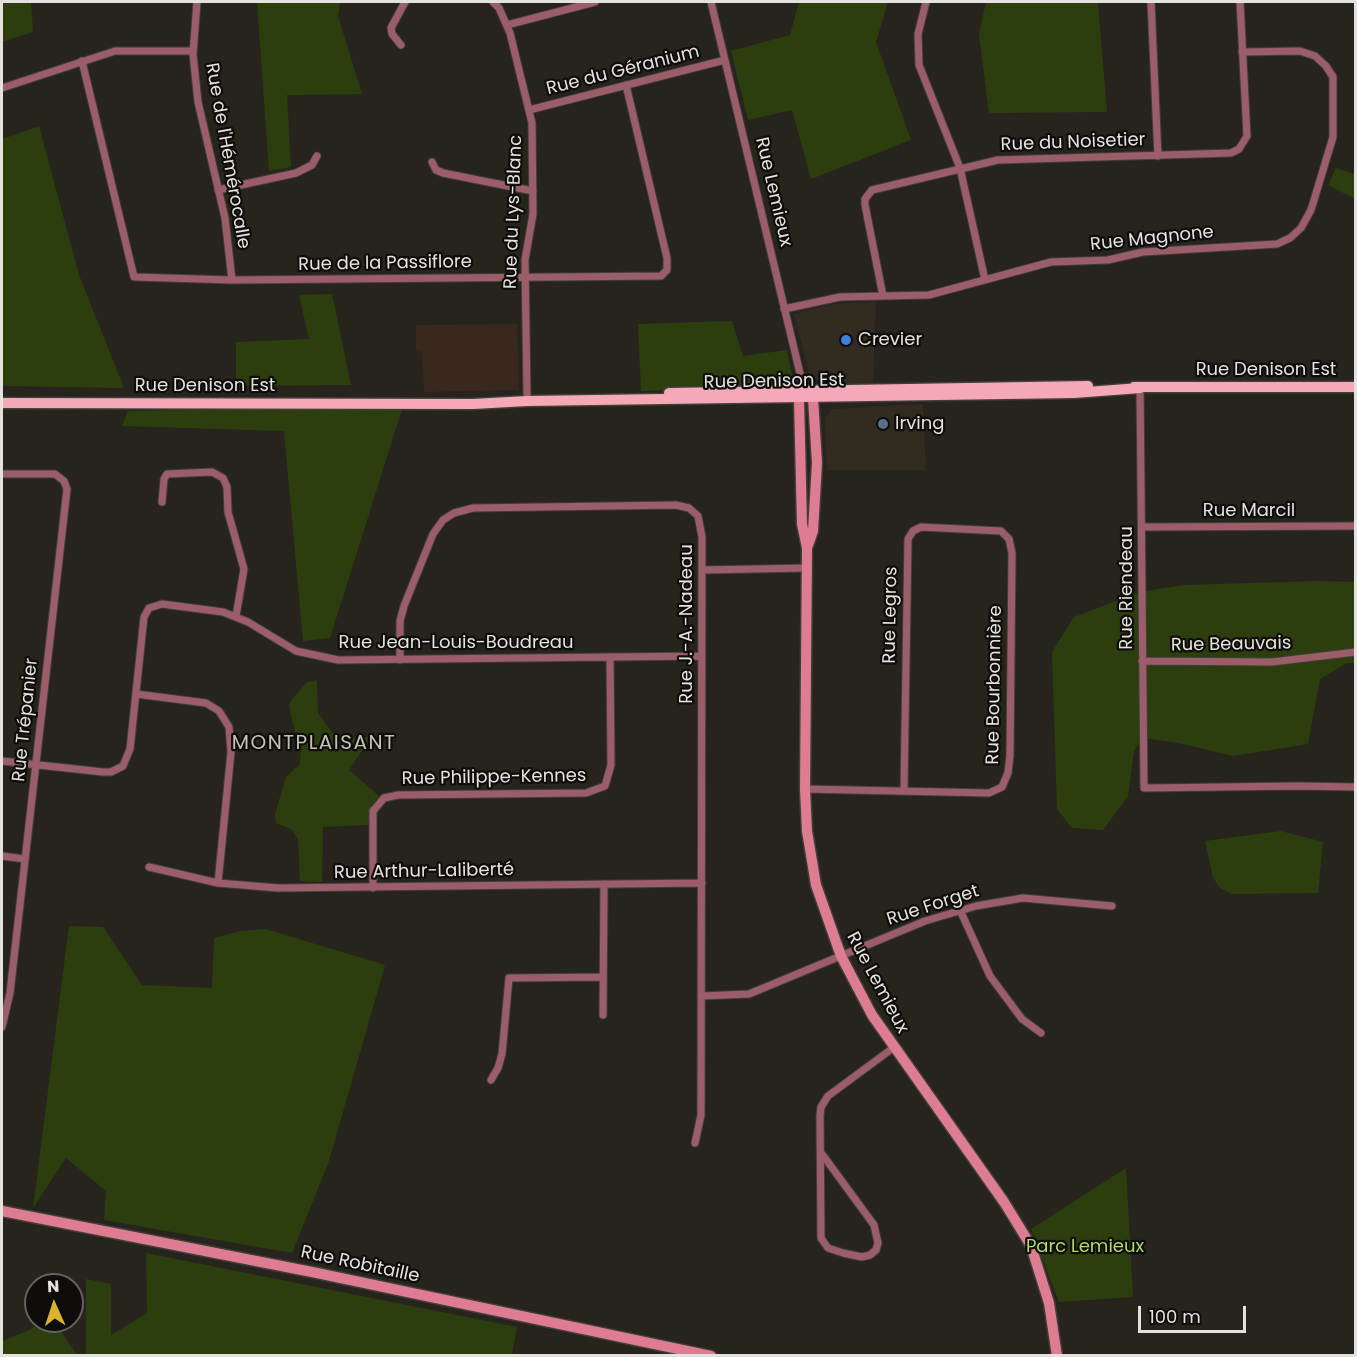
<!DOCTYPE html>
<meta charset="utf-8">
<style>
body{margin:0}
#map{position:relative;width:1357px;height:1357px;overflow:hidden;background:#27241e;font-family:Poppins,sans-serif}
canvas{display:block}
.frame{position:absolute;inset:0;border:3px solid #e4e2de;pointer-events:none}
.north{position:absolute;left:24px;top:1273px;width:60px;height:60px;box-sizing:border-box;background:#0f0d0b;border:2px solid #64625f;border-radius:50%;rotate:357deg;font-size:16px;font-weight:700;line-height:24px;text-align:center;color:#e4e2de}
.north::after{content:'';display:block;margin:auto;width:21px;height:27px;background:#dcb233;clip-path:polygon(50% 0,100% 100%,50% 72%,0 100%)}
.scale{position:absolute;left:1138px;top:1306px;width:108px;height:27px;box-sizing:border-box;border:3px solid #e4e2de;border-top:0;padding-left:8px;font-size:18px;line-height:21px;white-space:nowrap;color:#e4e2de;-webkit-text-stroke:4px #0f0d0b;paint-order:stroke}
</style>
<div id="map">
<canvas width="1357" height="1357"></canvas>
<div class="frame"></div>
<div class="north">N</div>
<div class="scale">100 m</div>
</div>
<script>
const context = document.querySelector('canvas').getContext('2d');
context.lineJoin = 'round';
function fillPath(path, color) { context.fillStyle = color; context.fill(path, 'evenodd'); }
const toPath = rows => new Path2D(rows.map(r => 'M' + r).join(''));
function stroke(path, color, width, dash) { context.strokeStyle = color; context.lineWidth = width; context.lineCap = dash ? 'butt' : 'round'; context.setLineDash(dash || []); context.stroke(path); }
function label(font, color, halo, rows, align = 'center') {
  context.font = font + ' Poppins,sans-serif'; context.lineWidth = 4.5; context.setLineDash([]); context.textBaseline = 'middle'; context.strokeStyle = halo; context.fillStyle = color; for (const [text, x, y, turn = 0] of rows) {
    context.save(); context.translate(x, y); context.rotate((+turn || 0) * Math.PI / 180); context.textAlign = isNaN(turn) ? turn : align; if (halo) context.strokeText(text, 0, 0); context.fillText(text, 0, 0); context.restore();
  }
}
fillPath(toPath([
 [876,302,873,384,820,382,813,377,809,373,794,314,832,304],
 [923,404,926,470,827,470,825,418,832,409]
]), '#312b20');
fillPath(toPath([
 [517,324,519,390,424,392,422,352,416,351,416,325]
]), '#38281d');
fillPath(toPath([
 [2,2,31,2,33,32,2,42],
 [257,2,340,2,338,16,362,94,287,95,291,167,269,171],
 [799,2,888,2,876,42,911,140,811,179,792,110,748,120,731,51,790,35],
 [986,2,1098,2,1107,112,989,113,979,34],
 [39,126,79,275,124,388,2,386,2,139],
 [1336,168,1355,174,1355,199,1328,185],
 [332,294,351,385,236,386,236,342,309,339,299,295],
 [732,321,743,356,787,350,794,386,641,391,638,324],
 [473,404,403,406,330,638,303,641,284,431,122,426,128,411],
 [1319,581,1355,582,1355,663,1347,663,1320,679,1308,744,1233,756,1179,743,1143,738,1134,751,1128,796,1103,830,1072,828,1057,809,1052,652,1074,617,1140,592,1184,585],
 [317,680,318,713,337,739,371,737,349,770,379,796,371,806,368,825,323,827,322,882,300,881,298,839,291,829,276,823,275,814,286,777,299,765,301,757,289,706,292,699,307,682],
 [1281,831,1323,842,1318,893,1231,894,1219,887,1213,877,1205,841],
 [69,926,103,927,142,985,212,988,214,938,241,931,266,929,385,965,328,1164,292,1253,104,1220,106,1191,66,1158,33,1208],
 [1126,1168,1133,1297,1059,1302,1031,1229],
 [146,1253,517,1327,512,1355,86,1355,86,1279,111,1284,111,1335,147,1313],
 [45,1321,54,1321,77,1355,2,1355,2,1341,27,1331]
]), '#2d3e0e');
const street = toPath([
 [197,2,193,54,198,102,225,218,232,280],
 [493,2,499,8,510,33,532,123,533,214,525,260,527,395],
 [711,2,804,390],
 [926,2,918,34,919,65,960,168,985,280],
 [1151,2,1158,156],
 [507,25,595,2],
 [401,45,392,34,391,28,405,2],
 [82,61,134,277,232,280,661,276,667,270,667,258,626,85],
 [2,88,115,51,193,51],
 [529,110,725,60],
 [432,162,436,170,443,173,533,191],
 [218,190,296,173,312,165,317,156],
 [883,296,865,205,865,199,872,190,998,160,1231,153,1239,149,1247,136,1240,2],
 [784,309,840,297,929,295,1051,262,1108,260,1143,252,1277,244,1290,238,1301,228,1311,210,1333,137,1333,77,1326,66,1315,56,1300,51,1242,52],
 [1140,388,1144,788,1298,786,1356,787],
 [2,474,55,474,64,481,67,489,10,993,2,1027],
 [162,502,164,479,167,474,212,472,223,478,227,487,228,512,244,569,236,616],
 [1142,527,1356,526],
 [702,570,807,568],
 [400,660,400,621,404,606,433,534,443,520,454,513,473,508,676,505,689,508,698,516,702,537,701,1115,695,1143],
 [1142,661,1272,662,1356,652],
 [136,694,206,703,219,711,229,727,231,752,218,883],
 [2,761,103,772,111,772,123,766,130,749,144,617,149,608,162,604,223,612,248,622,296,651,338,660,702,656],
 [805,789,989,793,1002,787,1008,773,1010,755,1012,553,1009,539,1001,531,921,527,913,531,908,539,904,790],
 [2,856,25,859],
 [149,867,218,883,278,888,702,883],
 [373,888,373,811,384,798,398,795,586,793,605,786,611,765,610,657],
 [960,910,990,976,1022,1019,1041,1033],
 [701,996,749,994,925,921,976,906,1023,898,1112,906],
 [603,1015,604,884],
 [491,1080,498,1068,502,1054,509,978,603,977],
 [822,1154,874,1225,878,1243,876,1250,870,1255,862,1257,843,1253,828,1248,821,1238,820,1116,821,1107,828,1096,893,1048]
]);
const secondary = toPath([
 [807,548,813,531,817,463,813,398,804,390,799,399,802,524,807,548,805,789,807,831,816,885,841,956,872,1015,1004,1202,1031,1246,1049,1303,1057,1356],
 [2,1211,317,1273,711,1356]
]);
const primary = toPath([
 [1134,387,1356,387],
 [669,393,1088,386],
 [2,403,473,404,527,401,1074,393,1140,388]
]);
stroke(street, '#413f39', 9);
stroke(secondary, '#413f39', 13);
stroke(primary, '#413f39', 13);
stroke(street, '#9b5d6a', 7);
stroke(secondary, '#de7c91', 10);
stroke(primary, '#f5a8b6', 10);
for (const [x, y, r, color] of [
 [846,340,6,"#3f7fe0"],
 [883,424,6,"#5c6f8a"]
]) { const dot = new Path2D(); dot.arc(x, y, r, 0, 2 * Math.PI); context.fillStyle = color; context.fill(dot); stroke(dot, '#0f0d0b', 2); }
label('18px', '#e4e2de', '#0f0d0b', [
 ["Rue du Géranium",623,71,-14],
 ["Rue du Noisetier",1073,143,-2],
 ["Rue de l'Hémérocalle",227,156,80],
 ["Rue Lemieux",773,192,77],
 ["Rue du Lys-Blanc",514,212,-88],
 ["Rue Magnone",1152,239,-6],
 ["Rue de la Passiflore",385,264,-1],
 ["Rue Denison Est",1266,370],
 ["Rue Denison Est",774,382,-1],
 ["Rue Denison Est",205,386],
 ["Rue Marcil",1249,511],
 ["Rue Riendeau",1127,588,-90],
 ["Rue Legros",891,615,-89],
 ["Rue J.-A.-Nadeau",687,624,-90],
 ["Rue Jean-Louis-Boudreau",456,643],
 ["Rue Beauvais",1231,645,-1],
 ["Rue Bourbonnière",995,685,-89],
 ["Rue Trépanier",26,720,-84],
 ["Rue Philippe-Kennes",494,778,-1],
 ["Rue Arthur-Laliberté",424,872,-1],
 ["Rue Forget",933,906,-18],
 ["Rue Lemieux",877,983,62],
 ["Rue Robitaille",360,1265,12]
]);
label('18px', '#e4e2de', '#0f0d0b', [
 ["Crevier",858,340],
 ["Irving",895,424]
], 'left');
label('18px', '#afdb68', '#0f0d0b', [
 ["Parc Lemieux",1085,1247]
]);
context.letterSpacing = '1.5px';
label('20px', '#c4c0b8', '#0f0d0b', [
 ["MONTPLAISANT",314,744]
]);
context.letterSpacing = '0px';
</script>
